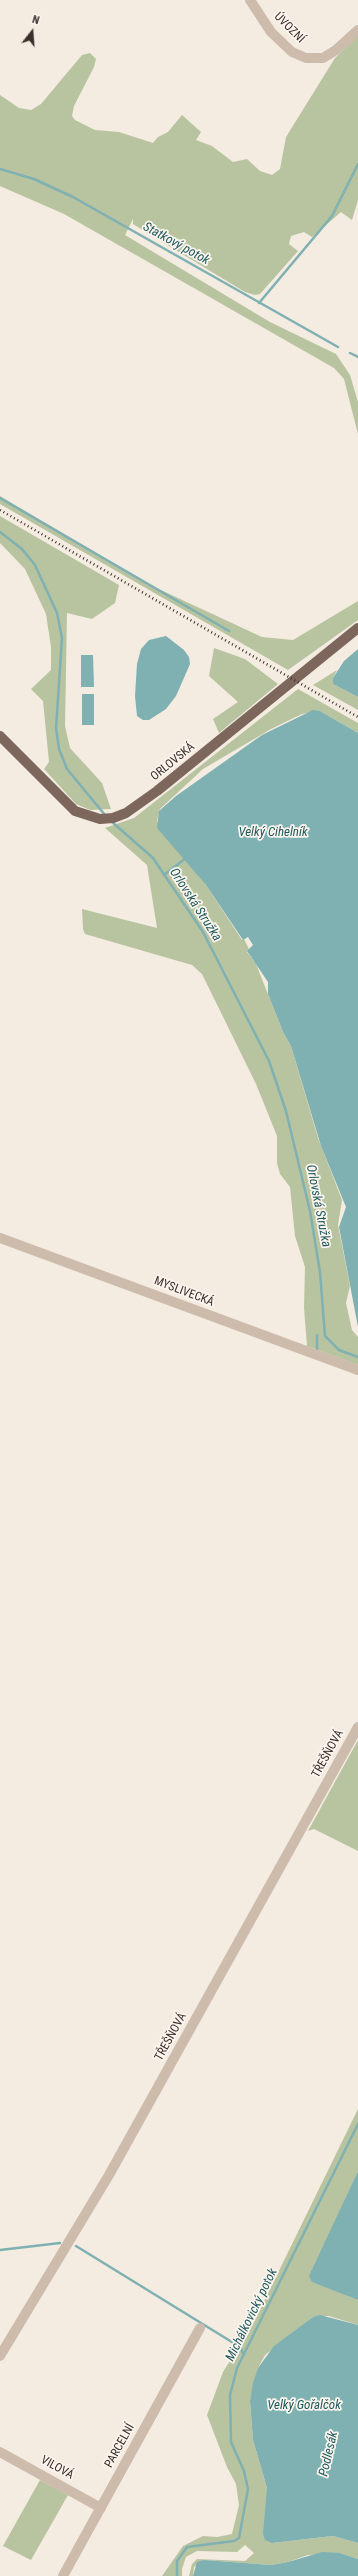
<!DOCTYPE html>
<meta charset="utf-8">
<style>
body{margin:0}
#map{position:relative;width:358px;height:2576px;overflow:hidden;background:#f4ebe1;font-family:"Roboto Condensed",sans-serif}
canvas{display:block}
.north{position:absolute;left:12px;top:12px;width:40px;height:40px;-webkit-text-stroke:3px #fbf5ee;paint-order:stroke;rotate:17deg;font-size:11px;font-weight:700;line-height:16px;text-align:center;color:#3b302b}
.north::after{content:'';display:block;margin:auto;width:14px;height:18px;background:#3b302b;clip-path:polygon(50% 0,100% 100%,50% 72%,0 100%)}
</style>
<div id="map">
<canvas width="358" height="2576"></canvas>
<div class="north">N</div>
</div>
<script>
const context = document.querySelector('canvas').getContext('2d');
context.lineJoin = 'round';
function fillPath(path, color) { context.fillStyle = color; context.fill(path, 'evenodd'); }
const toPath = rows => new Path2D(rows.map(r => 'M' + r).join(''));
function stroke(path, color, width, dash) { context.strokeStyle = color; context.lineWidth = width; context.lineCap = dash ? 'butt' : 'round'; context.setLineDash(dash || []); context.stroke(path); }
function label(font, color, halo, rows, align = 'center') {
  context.font = font + ' "Roboto Condensed",sans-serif'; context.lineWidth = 3.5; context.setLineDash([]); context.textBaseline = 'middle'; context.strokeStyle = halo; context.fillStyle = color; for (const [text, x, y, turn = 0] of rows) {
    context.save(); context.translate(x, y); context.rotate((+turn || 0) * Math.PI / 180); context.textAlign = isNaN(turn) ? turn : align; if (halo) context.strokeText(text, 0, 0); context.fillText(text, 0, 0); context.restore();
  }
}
fillPath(toPath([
 [358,36,358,200,352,220,341,212,312,237,304,232,291,236,289,244,298,251,260,294,255,295,245,292,144,231,133,224,133,219,125,235,270,322,336,354,350,375,358,402,358,434,344,379,334,368,64,214,0,186,0,95,19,108,31,110,41,104,82,55,90,53,96,59,94,67,74,106,72,116,75,120,95,130,119,132,153,143,158,137,168,132,182,115,201,132,196,140,212,146,233,162,247,159,260,171,272,175,280,169,286,137,335,58],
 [0,496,150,585,262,637,293,640,358,601,358,620,288,670,0,504],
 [0,516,119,585,115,603,92,619,67,613,65,726,70,748,102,783,111,809,90,810,76,804,44,769,49,762,43,701,31,689,51,670,51,647,46,614,25,569,0,543],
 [214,648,245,659,278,684,219,733,213,719,238,702,209,676],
 [337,670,333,678,333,684,358,697,358,710,313,685],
 [298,689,358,723,358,733,320,711,302,714,271,729,203,769,160,809,157,821,206,885,242,940,244,939,249,949,247,952,256,964,283,1032,291,1046,318,1138,342,1200,338,1225,350,1286,346,1303,352,1330,358,1337,358,1365,307,1346,304,1308,305,1267,295,1236,290,1187,280,1174,277,1163,277,1136,256,1084,202,974,192,965,85,934,83,929,82,909,157,928,147,865,105,828,134,818],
 [358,1740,358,1851,314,1829,308,1831],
 [358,2109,358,2171,343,2204,337,2291,358,2300,358,2325,329,2316,313,2317,265,2355,258,2368,250,2401,253,2440,267,2488,267,2504,272,2543,333,2536,358,2543,358,2559,340,2553,308,2555,288,2562,271,2565,204,2560,194,2567,193,2576,189,2576,192,2564,197,2559,245,2561,254,2553,245,2545,237,2552,197,2551,186,2557,182,2569,182,2576,162,2576,183,2546,203,2536,217,2537,232,2534,239,2505,236,2484,227,2467,207,2415,223,2372,253,2324],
 [40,2480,68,2495,31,2560,3,2546]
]), '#b8c4a0');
fillPath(toPath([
 [166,636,184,650,189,657,190,664,176,696,166,709,149,720,143,720,137,716,135,696,137,664,141,649,149,640],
 [358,649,358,697,333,684,333,678,344,661],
 [81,655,93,655,94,687,81,687],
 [82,694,94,694,94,725,82,725],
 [313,710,320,711,358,733,358,1327,339,1227,346,1207,321,1146,291,1046,283,1032,268,994,268,982,247,951,253,945,248,937,243,940,206,885,157,828,159,811,176,796,262,735],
 [358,2171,358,2300,312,2282,309,2276],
 [320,2315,358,2325,358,2543,333,2536,272,2543,265,2540,263,2534,267,2488,253,2440,250,2401,253,2383,258,2368,274,2346,313,2317],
 [322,2552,340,2553,358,2559,358,2576,193,2576,197,2562,204,2560,271,2565,288,2562]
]), '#7fb0b2');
stroke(toPath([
 [0,169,34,179,73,197,338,347],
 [259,303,332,216,358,164],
 [350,353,358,357],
 [0,498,229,631],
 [0,532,22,549,35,565,57,613,62,638,56,728,59,749,67,769,105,815],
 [111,821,153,858,203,932,269,1061,286,1111,310,1211,320,1272,325,1336,339,1350,358,1357],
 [164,875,186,858],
 [317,1351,317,1335],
 [76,2246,240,2347,243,2353],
 [0,2250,60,2243],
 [177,2576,177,2561,187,2547,234,2541,239,2538,248,2489,244,2471,231,2442,230,2395,237,2368,358,2124]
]), '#7fb0b2', 2.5);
stroke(toPath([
 [250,0,271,32,292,52,306,58,323,58,336,50,358,30],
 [0,1238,358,1370],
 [0,2356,109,2175,358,1727],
 [0,2452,101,2508],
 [63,2576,200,2328]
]), '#cdbbac', 10);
stroke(toPath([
 [0,736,75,811,100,819,113,818,126,813,157,791,358,628]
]), '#7d675c', 10);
stroke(toPath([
 [0,510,358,717]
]), '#3b302b', 2.5, [1, 3]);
label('12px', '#3b302b', '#fbf5ee', [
 ["ÚVOZNÍ",289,28,45],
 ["ORLOVSKÁ",173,762,-39],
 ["MYSLIVECKÁ",184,1292,21],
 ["TŘEŠŇOVÁ",328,1754,-61],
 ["TŘEŠŇOVÁ",171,2037,-61],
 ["PARCELNÍ",120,2446,-61],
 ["VILOVÁ",57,2468,29]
]);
label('italic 13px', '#1f5a5e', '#fbf5ee', [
 ["Statkový potok",176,244,29],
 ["Velký Cihelník",273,833],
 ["Orlovská Stružka",195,905,57],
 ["Orlovská Stružka",318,1206,79],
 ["Michálkovický potok",252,2315,-64],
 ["Velký Gořalčok",304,2406],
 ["Podlesák",329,2454,-77]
]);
</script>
